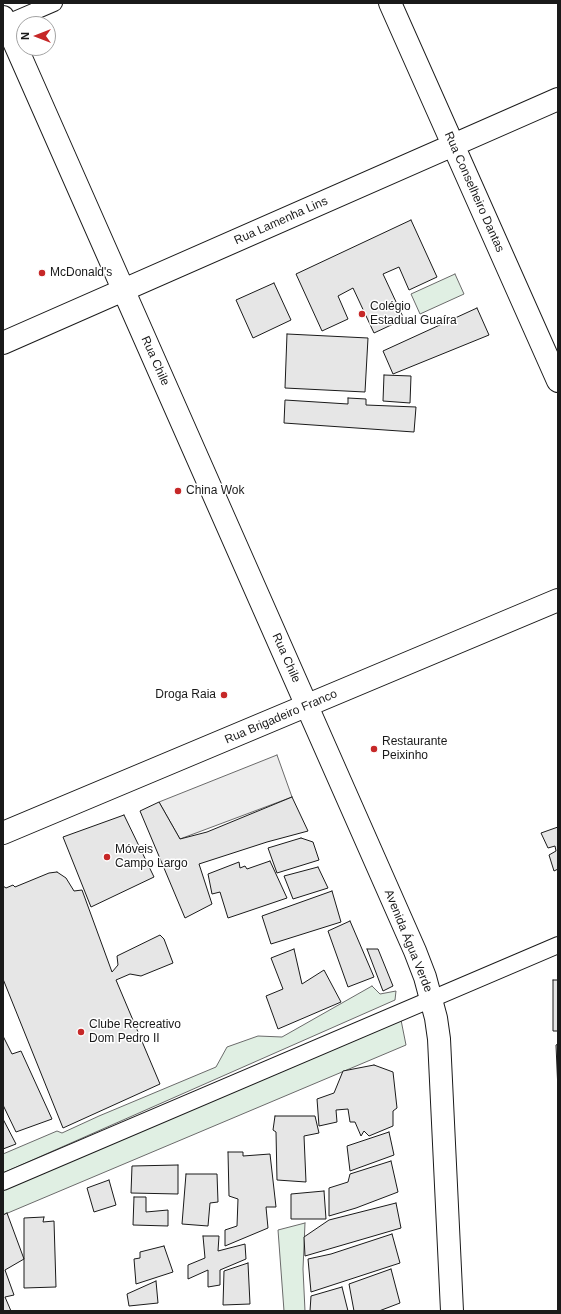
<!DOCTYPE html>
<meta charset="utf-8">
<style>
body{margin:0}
#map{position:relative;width:561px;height:1314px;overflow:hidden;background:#fff;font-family:Arial,sans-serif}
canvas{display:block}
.frame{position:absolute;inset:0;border:4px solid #1a1a1a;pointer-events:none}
.north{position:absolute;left:16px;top:16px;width:40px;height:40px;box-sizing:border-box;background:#fff;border:1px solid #a3a3a3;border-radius:50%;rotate:270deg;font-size:11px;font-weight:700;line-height:16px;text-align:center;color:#1a1a1a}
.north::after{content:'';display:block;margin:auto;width:14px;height:18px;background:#c62828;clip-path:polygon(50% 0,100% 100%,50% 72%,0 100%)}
</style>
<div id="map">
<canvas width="561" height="1314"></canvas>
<div class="frame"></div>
<div class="north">N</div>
</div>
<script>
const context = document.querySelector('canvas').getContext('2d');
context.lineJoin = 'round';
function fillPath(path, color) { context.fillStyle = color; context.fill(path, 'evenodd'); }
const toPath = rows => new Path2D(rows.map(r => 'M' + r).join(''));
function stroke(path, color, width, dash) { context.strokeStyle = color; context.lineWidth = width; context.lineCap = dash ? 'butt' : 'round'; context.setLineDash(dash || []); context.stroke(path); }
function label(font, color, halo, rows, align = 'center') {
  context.font = font + ' Arial,sans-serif'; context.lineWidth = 3; context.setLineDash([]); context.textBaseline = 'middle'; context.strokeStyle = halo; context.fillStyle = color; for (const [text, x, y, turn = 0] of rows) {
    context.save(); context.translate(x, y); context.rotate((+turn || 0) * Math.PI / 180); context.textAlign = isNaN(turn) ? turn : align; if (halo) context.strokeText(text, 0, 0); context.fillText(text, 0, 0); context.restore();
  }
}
const green = toPath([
 [455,274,464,294,420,314,411,294,455,274],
 [372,986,380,994,396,991,395,1000,3,1173,3,1154,57,1131,62,1133,99,1116,216,1067,227,1047,258,1036,282,1037,372,986],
 [398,1005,406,1045,3,1215,3,1182,398,1005],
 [305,1223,303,1269,305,1311,284,1311,278,1230,305,1223]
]);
fillPath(green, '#e0efe3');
stroke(green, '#6a6a6a', 1);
const parking = toPath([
 [277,755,292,797,180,839,159,802,277,755]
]);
fillPath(parking, '#ededed');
stroke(parking, '#6a6a6a', 1);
const building = toPath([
 [411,220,437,277,409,290,399,267,383,274,404,319,374,333,353,288,338,296,348,319,322,331,296,274,411,220],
 [274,283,291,320,253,338,236,300,274,283],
 [477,308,489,335,393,374,383,351,477,308],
 [287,334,368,338,365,392,285,388,287,334],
 [384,375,411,376,410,403,383,401,384,375],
 [348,398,366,399,366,405,416,407,414,432,284,423,285,400,348,404,348,398],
 [292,797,308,831,267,842,199,864,212,904,185,918,140,811,159,802,180,839,207,832,292,797],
 [124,815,154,877,91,907,63,837,124,815],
 [558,827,558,869,554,871,549,855,556,851,555,846,548,848,541,833,558,827],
 [301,838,313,842,319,860,277,873,268,848,301,838],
 [270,861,287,898,228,918,220,892,212,894,208,874,239,862,240,868,245,866,247,869,270,861],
 [318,867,328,888,293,899,284,876,318,867],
 [57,872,66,878,74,891,82,890,112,972,118,965,117,956,160,935,164,939,173,963,141,976,130,974,116,980,160,1084,63,1128,3,979,3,886,6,888,13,885,15,887,49,873,57,872],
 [332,891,341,922,271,944,262,916,332,891],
 [350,921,374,977,348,987,328,931,350,921],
 [294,949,302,984,324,970,341,1002,278,1029,266,996,283,989,271,958,294,949],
 [367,949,378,949,393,986,383,991,367,949],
 [553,980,558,980,558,1031,553,1031,553,980],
 [3,1036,12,1054,21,1051,52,1119,16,1132,3,1105,3,1036],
 [558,1044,558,1091,556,1045,558,1044],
 [374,1065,393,1072,397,1108,393,1111,393,1126,369,1136,364,1131,361,1136,355,1122,350,1122,348,1109,336,1110,337,1122,319,1126,317,1099,334,1093,343,1071,374,1065],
 [275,1116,315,1116,319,1133,304,1136,306,1182,277,1180,276,1132,273,1130,275,1116],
 [3,1119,16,1144,3,1149,3,1119],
 [389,1132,394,1155,350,1171,347,1146,389,1132],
 [228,1152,243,1152,243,1156,270,1154,276,1207,266,1207,268,1228,225,1246,225,1230,237,1226,238,1199,229,1196,228,1152],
 [391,1161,398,1192,356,1208,329,1216,329,1188,348,1182,350,1174,391,1161],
 [178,1165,178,1194,131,1193,132,1166,178,1165],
 [186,1174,217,1174,218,1202,210,1203,208,1226,182,1224,186,1174],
 [109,1180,116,1205,94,1212,87,1188,109,1180],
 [324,1191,326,1219,291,1219,291,1194,324,1191],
 [134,1197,146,1197,146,1212,168,1210,168,1226,133,1225,134,1197],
 [396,1203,401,1228,305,1256,304,1237,329,1220,396,1203],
 [7,1213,24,1259,5,1270,14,1295,5,1297,11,1311,3,1311,3,1215,7,1213],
 [44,1217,43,1222,54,1221,56,1287,24,1288,24,1218,44,1217],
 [392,1234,400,1263,311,1292,308,1259,331,1254,392,1234],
 [203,1236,219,1236,218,1251,245,1244,246,1259,220,1270,220,1285,208,1287,208,1270,188,1279,188,1265,205,1258,203,1236],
 [164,1246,173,1272,136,1284,134,1259,140,1258,140,1252,164,1246],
 [248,1263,250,1304,223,1305,224,1271,248,1263],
 [391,1269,400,1303,379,1311,354,1311,349,1284,391,1269],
 [156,1281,158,1303,129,1306,127,1294,156,1281],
 [342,1287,348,1311,310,1311,311,1296,342,1287]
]);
fillPath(building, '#e6e6e6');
stroke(building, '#1a1a1a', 1);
const minor = toPath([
 [3,25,54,3],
 [3,1182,558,945]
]);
const secondary = toPath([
 [390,3,558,381],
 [3,17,415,951,425,977,436,1018,439,1039,452,1311],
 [3,343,558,99],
 [3,833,558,600]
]);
stroke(minor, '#1a1a1a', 18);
stroke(secondary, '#1a1a1a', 24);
stroke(minor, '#fff', 16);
stroke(secondary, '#fff', 22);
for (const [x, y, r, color] of [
 [42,273,4,"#c62828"],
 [362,314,4,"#c62828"],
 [178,491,4,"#c62828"],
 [224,695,4,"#c62828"],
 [374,749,4,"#c62828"],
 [107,857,4,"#c62828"],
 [81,1032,4,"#c62828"]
]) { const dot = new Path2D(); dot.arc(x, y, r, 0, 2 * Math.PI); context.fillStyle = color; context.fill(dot); stroke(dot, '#fff', 1.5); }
label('12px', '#1a1a1a', '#fff', [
 ["Rua Conselheiro Dantas",474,192,66],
 ["Rua Lamenha Lins",281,221,-24],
 ["Rua Chile",155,361,66],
 ["Rua Chile",286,658,66],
 ["Rua Brigadeiro Franco",281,717,-23],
 ["Avenida Água Verde",408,941,68]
]);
label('12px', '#1a1a1a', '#fff', [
 ["McDonald's",50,273],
 ["Colégio",370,307],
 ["Estadual Guaíra",370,321],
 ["China Wok",186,491],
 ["Droga Raia",216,695,"right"],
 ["Restaurante",382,742],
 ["Peixinho",382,756],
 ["Móveis",115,850],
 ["Campo Largo",115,864],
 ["Clube Recreativo",89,1025],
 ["Dom Pedro II",89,1039]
], 'left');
</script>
